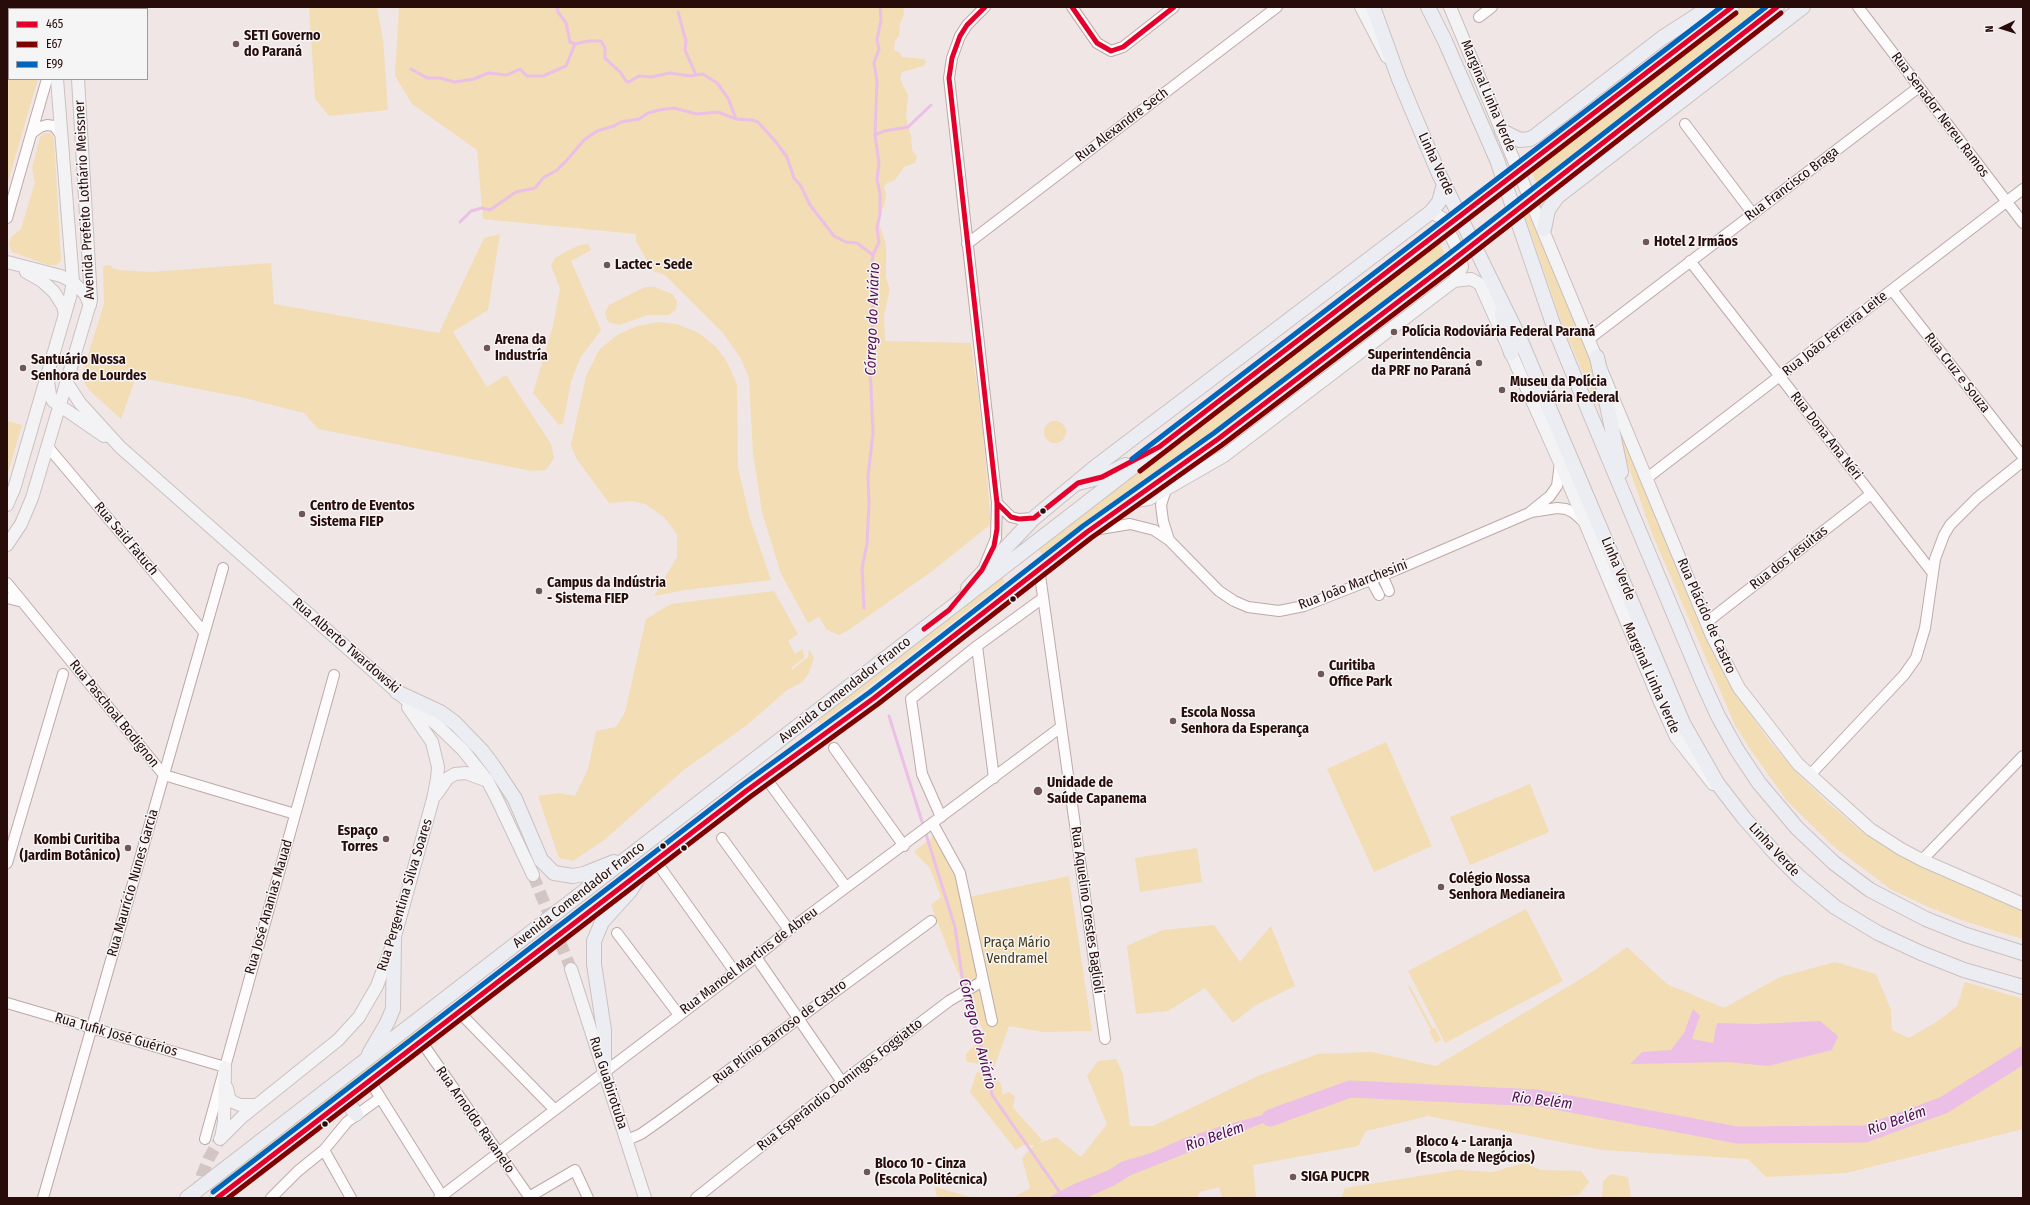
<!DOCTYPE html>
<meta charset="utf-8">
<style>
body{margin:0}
#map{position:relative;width:2030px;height:1205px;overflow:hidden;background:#f0e6e5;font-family:"Fira Sans Condensed",sans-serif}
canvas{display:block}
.frame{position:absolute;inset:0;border:8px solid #280c0a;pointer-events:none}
.legend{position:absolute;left:8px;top:8px;width:140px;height:72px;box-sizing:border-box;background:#f5f5f5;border:1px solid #a39897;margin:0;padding:5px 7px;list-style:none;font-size:12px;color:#280c0a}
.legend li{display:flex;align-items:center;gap:8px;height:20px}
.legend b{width:20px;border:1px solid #a39897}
.north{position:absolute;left:1982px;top:8px;width:40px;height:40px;-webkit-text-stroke:3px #f5f5f5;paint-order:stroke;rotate:266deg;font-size:11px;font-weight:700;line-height:16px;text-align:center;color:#280c0a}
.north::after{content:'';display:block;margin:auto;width:14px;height:18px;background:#280c0a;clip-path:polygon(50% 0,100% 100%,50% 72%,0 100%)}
</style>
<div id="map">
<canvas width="2030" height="1205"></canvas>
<div class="frame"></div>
<ul class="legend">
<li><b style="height:5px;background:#e4002b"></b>465</li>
<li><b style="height:5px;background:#800000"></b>E67</li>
<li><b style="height:5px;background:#0065bd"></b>E99</li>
</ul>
<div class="north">N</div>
</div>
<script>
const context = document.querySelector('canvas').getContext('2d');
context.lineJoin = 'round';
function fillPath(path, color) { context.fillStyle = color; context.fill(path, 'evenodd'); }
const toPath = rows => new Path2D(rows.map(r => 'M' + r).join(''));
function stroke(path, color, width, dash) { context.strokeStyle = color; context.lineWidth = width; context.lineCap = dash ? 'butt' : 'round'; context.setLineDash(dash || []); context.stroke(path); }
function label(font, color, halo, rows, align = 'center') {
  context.font = font + ' "Fira Sans Condensed",sans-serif'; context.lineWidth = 3; context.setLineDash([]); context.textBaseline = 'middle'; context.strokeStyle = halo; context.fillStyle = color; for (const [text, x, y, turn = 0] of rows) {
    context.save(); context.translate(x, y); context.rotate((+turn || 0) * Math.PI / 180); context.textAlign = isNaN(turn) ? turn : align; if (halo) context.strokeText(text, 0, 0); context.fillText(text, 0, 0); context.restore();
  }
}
fillPath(toPath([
 [7,7,42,7,43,9,9,9,9,79,38,79,7,185],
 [309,7,377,7,383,40,388,110,329,116,315,99],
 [399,7,903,7,904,14,900,24,899,36,895,41,894,50,900,53,902,57,924,59,926,62,924,66,902,72,900,79,908,95,906,116,911,137,912,150,917,157,915,163,904,167,895,180,887,183,884,187,886,193,885,203,880,215,879,224,886,244,886,279,890,289,884,315,885,341,971,343,983,432,991,524,931,572,847,631,839,635,827,630,819,617,808,623,781,574,762,512,753,453,749,378,741,359,723,333,665,275,653,271,636,241,636,234,483,219,477,150,412,104,395,76],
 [1743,7,1767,7,1537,185,1531,170],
 [44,133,50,133,54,138,61,261,56,265,48,265,12,252,9,245,11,237,21,229,35,182,32,168,40,137],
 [1532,210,1589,348,1609,432,1563,327,1553,298,1525,216],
 [500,234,488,310,453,332,487,387,506,375,551,444,554,458,546,470,532,471,318,429,304,413,245,398,136,377,121,419,89,390,83,380,82,374,104,304,103,266,111,265,112,268,119,270,151,272,271,263,274,304,439,333,484,238],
 [1439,242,1445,255,1223,425,1043,555,1036,547],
 [588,244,591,250,571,261,601,330,580,358,571,382,563,423,559,425,533,393,553,326,560,289,551,265,555,258,565,252,580,245],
 [645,287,655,287,672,294,677,301,676,310,668,315,648,315,619,325,608,322,605,313,609,305],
 [659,322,676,324,699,333,716,347,726,360,737,384,738,468,750,519,771,580,685,590,654,596,677,557,677,534,664,517,645,504,632,501,609,503,576,458,571,445,586,376,599,350,617,335,637,326],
 '1044 432a11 11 0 1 1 22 0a11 11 0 1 1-22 0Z',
 [7,421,22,425,7,476],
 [1618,424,1649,496,1700,626,1730,685,1770,742,1799,775,1828,803,1862,832,1885,847,1915,863,1953,881,2023,910,2023,939,1967,922,1931,908,1892,890,1833,846,1787,801,1750,749,1735,725,1651,531,1626,459],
 [1001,575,1005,582,820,724,817,719],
 [774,591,798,634,788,641,795,654,803,649,804,658,792,667,792,670,808,657,809,649,814,658,809,673,802,682,787,690,747,725,685,769,604,840,573,861,559,858,538,796,558,793,575,796,588,769,596,731,616,727,625,712,646,619,671,604],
 [1386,742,1432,846,1374,872,1327,769],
 [1530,784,1549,832,1470,865,1450,817],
 [936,834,964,898,1069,876,1092,1031,1044,1032,1009,1026,994,1068,966,1061,966,1054,985,1035,947,947,931,905,941,897,930,868,914,852],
 [1197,848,1202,882,1140,892,1135,858],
 [1526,909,1563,981,1445,1043,1408,971],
 [1214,925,1240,962,1271,926,1295,986,1254,1006,1233,1023,1205,988,1168,1011,1136,1014,1127,946,1163,930],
 [1627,947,1667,984,1724,1008,1780,977,1835,962,1876,974,1891,1010,1892,1030,1909,1038,1938,1021,1957,1006,1965,982,2023,999,2023,1129,1846,1173,1766,1177,1748,1159,1602,1150,1428,1116,1366,1131,1358,1146,1253,1165,1256,1198,1222,1198,1219,1187,1200,1192,1196,1198,1013,1198,1030,1188,1022,1158,1034,1145,1023,1145,1016,1150,970,1092,977,1072,994,1076,1001,1084,1003,1095,1008,1092,1015,1096,1013,1108,1042,1140,1037,1144,1056,1137,1081,1157,1107,1124,1087,1076,1098,1061,1116,1059,1123,1074,1130,1126,1153,1126,1258,1076,1318,1054,1372,1052,1436,1066,1589,974],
 [1410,986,1433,1029,1435,1028,1441,1040,1436,1043,1429,1032,1431,1030,1408,987],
 [431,1013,437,1020,212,1190,212,1181],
 [1525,1163,1541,1170,1581,1171,1589,1182,1579,1195,1544,1198,1341,1198,1345,1188,1457,1170,1492,1172],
 [1611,1174,1628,1177,1631,1198,1602,1198,1603,1181],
 [935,1187,970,1197,970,1198,937,1198]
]), '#f2ddb5');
fillPath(toPath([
 [1693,1009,1700,1016,1692,1039,1713,1043,1717,1023,1756,1024,1820,1021,1838,1036,1832,1050,1768,1066,1728,1062,1630,1064,1642,1052,1671,1050,1684,1033],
 [1299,1109,1131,1175,1113,1186,1086,1198,1048,1198,1074,1184,1109,1170,1121,1162,1151,1153,1185,1138,1225,1125,1270,1113]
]), '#ecbfe7');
stroke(toPath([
 [557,7,558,12,566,23,570,42,575,44,588,41,601,41,605,48,605,58,621,73,626,81,629,82,639,76,651,77,670,73,690,76,703,74,717,83,728,98,736,119,752,120,758,122,776,142,787,157,794,178,801,186,810,205,834,236,846,242,857,243,873,255],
 [678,12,686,41,685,50,696,75],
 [411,69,427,78,440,78,455,82,474,79,488,73,507,75,520,69,527,76,543,76,566,66,575,44],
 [875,135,884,131,908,127,931,105],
 [460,222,471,211,482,208,490,210,516,192,535,188,543,178,557,170,568,159,584,140,597,131,614,126,621,122,639,119,648,113,659,110,674,108,697,114,718,112,736,119],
 [864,608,862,568,867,544,869,504,868,476,873,433,870,364,873,321,872,262,873,255,879,242,877,228,880,214,880,194,877,179,879,163,875,135,877,81,874,63,879,49,877,40,881,20,880,7],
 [889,716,955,927,964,990],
 [964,995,987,1063,992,1095,1061,1194]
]), '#ecbfe7', 3);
stroke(toPath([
 [1270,1118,1350,1089,1538,1098,1737,1135,1865,1134,1944,1105,2023,1055]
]), '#ecbfe7', 17);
stroke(toPath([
 [533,875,571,969],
 [198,1194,202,1175,209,1158,220,1139]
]), '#d2c5c4', 12, [12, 6]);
const minor = toPath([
 [985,7,967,25,960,36,952,58,949,78,997,503,996,538,985,565],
 [1072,7,1097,43,1111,51,1123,47,1174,7],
 [1858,7,2023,223],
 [1479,17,1492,7],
 [1685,124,1753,214],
 [32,133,40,127,47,125,54,126,61,135],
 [7,218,47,79],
 [967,244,1277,7],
 [1690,261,1932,572],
 [1892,290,2023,457],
 [1589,339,1919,87],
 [48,447,204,632],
 [1647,478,2023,189],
 [1167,486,1161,505,1163,521,1169,540],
 [997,503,1011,517,1019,519,1034,518],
 [1531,512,1557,508,1566,509,1574,513,1584,522],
 [1094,530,1130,524,1154,530,1169,540,1219,591,1234,601,1248,607,1279,611,1304,606,1396,570,1529,513,1550,496,1557,486,1560,463],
 [1039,568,1105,1039],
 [1382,575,1389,591],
 [1371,580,1379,595],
 [7,583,164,775,295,814],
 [7,598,23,602],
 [1707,622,1871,494],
 [977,646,994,778],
 [834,748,904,846],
 [1810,775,1904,675,1916,658,1925,628,1935,559,1944,535,1950,525,1977,498,2023,461],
 [765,777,846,887],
 [941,817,922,774,911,699,977,646,1043,598],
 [933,824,960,873,992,1021],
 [722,838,789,930],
 [655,860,735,972],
 [1922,860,2023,756],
 [7,863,63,674],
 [617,933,679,1015],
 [756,957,842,1082],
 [7,1003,225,1067],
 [459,1012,555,1110],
 [421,1041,530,1198],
 [370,1081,442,1196],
 [205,1139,334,675],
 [627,1140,641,1134,665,1117,931,921],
 [324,1150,351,1198],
 [529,1197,575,1170,588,1198],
 [43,1198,223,568],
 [271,1198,298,1171,324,1150,347,1122,380,1098],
 [439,1198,756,957,789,930,1061,727],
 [696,1198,842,1082,949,1001,981,982,982,975]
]);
const major = toPath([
 [53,7,53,9],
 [74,7,74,9],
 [1361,7,1387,57],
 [1450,7,1712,636,1739,688,1798,764,1870,829,1901,849,1922,860,2023,904],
 [7,262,61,276,73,282,85,294,90,305],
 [26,272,42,281,54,292,63,306,65,315],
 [1454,281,1471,279,1480,284,1560,463,1660,702,1676,737,1713,784],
 [48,381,50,395,53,401,104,436],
 [67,383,80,403,120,447,397,692,436,724,463,750,487,780,496,797,533,875],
 [1129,502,1149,499,1224,456,1454,281,1462,267,1459,252,1442,218,1431,212],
 [7,505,14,489,70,297,73,282,57,79],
 [7,545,21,524,32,498,91,300,78,79],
 [436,795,448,778,455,774,466,773,485,780],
 [571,969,645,1198],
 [227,1088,229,1098,233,1102,240,1105,257,1105],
 [221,1138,224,1122,225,1067],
 [220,1139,242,1117,338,1040,359,1017,377,986,394,940,433,799,437,779,438,767,432,742,408,707]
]);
const highway = toPath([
 [1373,7,1399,79,1439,174,1520,339,1683,723,1717,783,1744,818,1775,853,1799,877,1835,907,1878,933,1921,953,1964,970,2023,987],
 [1428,7,1445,41,1497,160,1554,327,1570,366,1702,681,1718,716,1737,750,1759,783,1797,828,1834,863,1870,890,1926,919,1966,935,2023,953],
 [1502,131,1520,140,1530,139,1535,136,1662,38,1710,7],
 [1527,164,1732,7],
 [1538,195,1777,7],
 [1544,229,1548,210,1557,197,1803,7],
 [1502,314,1511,353],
 [1597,357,1621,472],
 [1078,483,1102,477,1125,465],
 [968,588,1034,518,1099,464,1431,212,1439,202,1444,184],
 [397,692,440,712,455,723,482,751,494,767,515,799,541,860,554,873,573,876,584,874,614,862],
 [369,1054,387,1023,393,1009,394,940],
 [604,1073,604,1030,594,964,594,941,602,922,630,891,637,880],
 [345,1099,356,1114],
 [187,1198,1436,233],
 [217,1198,746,791,874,698,1087,532,1218,439,1449,263]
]);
stroke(minor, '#bcaaa7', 12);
stroke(major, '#cac1c0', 14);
stroke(highway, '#cac1c0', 16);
stroke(minor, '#fdfbfb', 10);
stroke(major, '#f3f3f6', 12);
stroke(highway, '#ecedf3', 14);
const highwayBridge = toPath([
 [1436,233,1527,164],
 [1449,263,1538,195]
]);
stroke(highwayBridge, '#cac1c0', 16, []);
stroke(highwayBridge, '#ecedf3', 14);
stroke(toPath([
 [1072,7,1097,43,1111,51,1123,47,1174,7],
 [997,503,1011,517,1019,519,1034,518,1078,483,1102,477,1159,447,1732,7],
 [924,629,949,610,982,570,994,546,997,529,997,503,949,78,952,58,960,36,967,25,985,7],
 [217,1198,746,791,874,698,1087,532,1218,439,1449,263,1777,7]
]), '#e4002b', 5);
stroke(toPath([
 [1140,471,1736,13],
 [228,1198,750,797,878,704,1091,538,1222,445,1453,269,1781,13]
]), '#800000', 5);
stroke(toPath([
 [1132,459,1721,7],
 [213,1192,742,785,870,692,1083,526,1214,433,1445,257,1766,7]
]), '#0065bd', 5);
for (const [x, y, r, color] of [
 [236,44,4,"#6e5857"],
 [1646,242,4,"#6e5857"],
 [607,265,4,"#6e5857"],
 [1394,332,4,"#6e5857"],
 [487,348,4,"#6e5857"],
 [1479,363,4,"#6e5857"],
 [23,368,4,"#6e5857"],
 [1502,390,4,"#6e5857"],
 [1043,511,3.5,"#280c0a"],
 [302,514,4,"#6e5857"],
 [539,591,4,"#6e5857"],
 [1013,599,3.5,"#280c0a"],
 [1321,674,4,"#6e5857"],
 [1173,721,4,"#6e5857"],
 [1038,791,5,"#6e5857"],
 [386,839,4,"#6e5857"],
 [663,846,3.5,"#280c0a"],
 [128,848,4,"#6e5857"],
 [684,848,3.5,"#280c0a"],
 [1441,887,4,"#6e5857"],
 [325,1124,3.5,"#280c0a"],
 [1408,1150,4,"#6e5857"],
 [867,1172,4,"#6e5857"],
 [1293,1177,4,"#6e5857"]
]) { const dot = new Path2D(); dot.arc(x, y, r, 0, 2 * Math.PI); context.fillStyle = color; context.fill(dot); stroke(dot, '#f5f5f5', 1.5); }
label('bold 14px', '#280c0a', '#f5f5f5', [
 ["SETI Governo",244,36],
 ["do Paraná",244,52],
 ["Hotel 2 Irmãos",1654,242],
 ["Lactec - Sede",615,265],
 ["Polícia Rodoviária Federal Paraná",1402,332],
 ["Arena da",495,340],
 ["Industría",495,356],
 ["Superintendência",1471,355,"right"],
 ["da PRF no Paraná",1471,371,"right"],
 ["Santuário Nossa",31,360],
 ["Senhora de Lourdes",31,376],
 ["Museu da Polícia",1510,382],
 ["Rodoviária Federal",1510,398],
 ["Centro de Eventos",310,506],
 ["Sistema FIEP",310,522],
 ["Campus da Indústria",547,583],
 ["- Sistema FIEP",547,599],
 ["Curitiba",1329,666],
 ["Office Park",1329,682],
 ["Escola Nossa",1181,713],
 ["Senhora da Esperança",1181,729],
 ["Unidade de",1047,783],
 ["Saúde Capanema",1047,799],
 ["Espaço",378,831,"right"],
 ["Torres",378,847,"right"],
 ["Kombi Curitiba",120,840,"right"],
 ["(Jardim Botânico)",120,856,"right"],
 ["Colégio Nossa",1449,879],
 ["Senhora Medianeira",1449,895],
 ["Bloco 4 - Laranja",1416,1142],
 ["(Escola de Negócios)",1416,1158],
 ["Bloco 10 - Cinza",875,1164],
 ["(Escola Politécnica)",875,1180],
 ["SIGA PUCPR",1301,1177]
], 'left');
label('14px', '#280c0a', '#f5f5f5', [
 ["Marginal Linha Verde",1488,96,67],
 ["Rua Senador Nereu Ramos",1940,115,53],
 ["Rua Alexandre Sech",1122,125,-37],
 ["Linha Verde",1436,164,65],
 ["Rua Francisco Braga",1792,184,-37],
 ["Avenida Prefeito Lothário Meissner",85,200,-93],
 ["Rua João Ferreira Leite",1835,334,-38],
 ["Rua Cruz e Souza",1957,373,52],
 ["Rua Dona Ana Néri",1826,436,52],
 ["Rua Said Fatuch",126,539,50],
 ["Rua dos Jesuítas",1789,558,-38],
 ["Linha Verde",1618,569,67],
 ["Rua João Marchesini",1353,585,-21],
 ["Rua Plácido de Castro",1706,616,66],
 ["Rua Alberto Twardowski",346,646,41],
 ["Marginal Linha Verde",1651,678,66],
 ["Avenida Comendador Franco",845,690,-38],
 ["Rua Paschoal Bodignon",114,714,51],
 ["Linha Verde",1774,850,47],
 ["Rua Maurício Nunes Garcia",133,883,-74],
 ["Rua Pergentina Silva Soares",405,895,-73],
 ["Avenida Comendador Franco",579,895,-38],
 ["Rua José Ananias Mauad",269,907,-74],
 ["Rua Aquelino Orestes Baglioli",1087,910,82],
 ["Rua Manoel Martins de Abreu",749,961,-37],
 ["Rua Plínio Barroso de Castro",780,1032,-37],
 ["Rua Tufik José Guérios",116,1035,16],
 ["Rua Guabirotuba",608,1083,72],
 ["Rua Esperândio Domingos Foggiatto",840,1085,-38],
 ["Rua Arnoldo Ravanelo",475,1120,55]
]);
label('14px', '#473918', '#f5f5f5', [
 ["Praça Mário",1017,943],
 ["Vendramel",1017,959]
]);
label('italic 15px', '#520b53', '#f5f5f5', [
 ["Córrego do Aviário",873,319,-88],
 ["Córrego do Aviário",977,1034,76],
 ["Rio Belém",1542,1101,7],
 ["Rio Belém",1897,1121,-19],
 ["Rio Belém",1215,1137,-19]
]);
</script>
